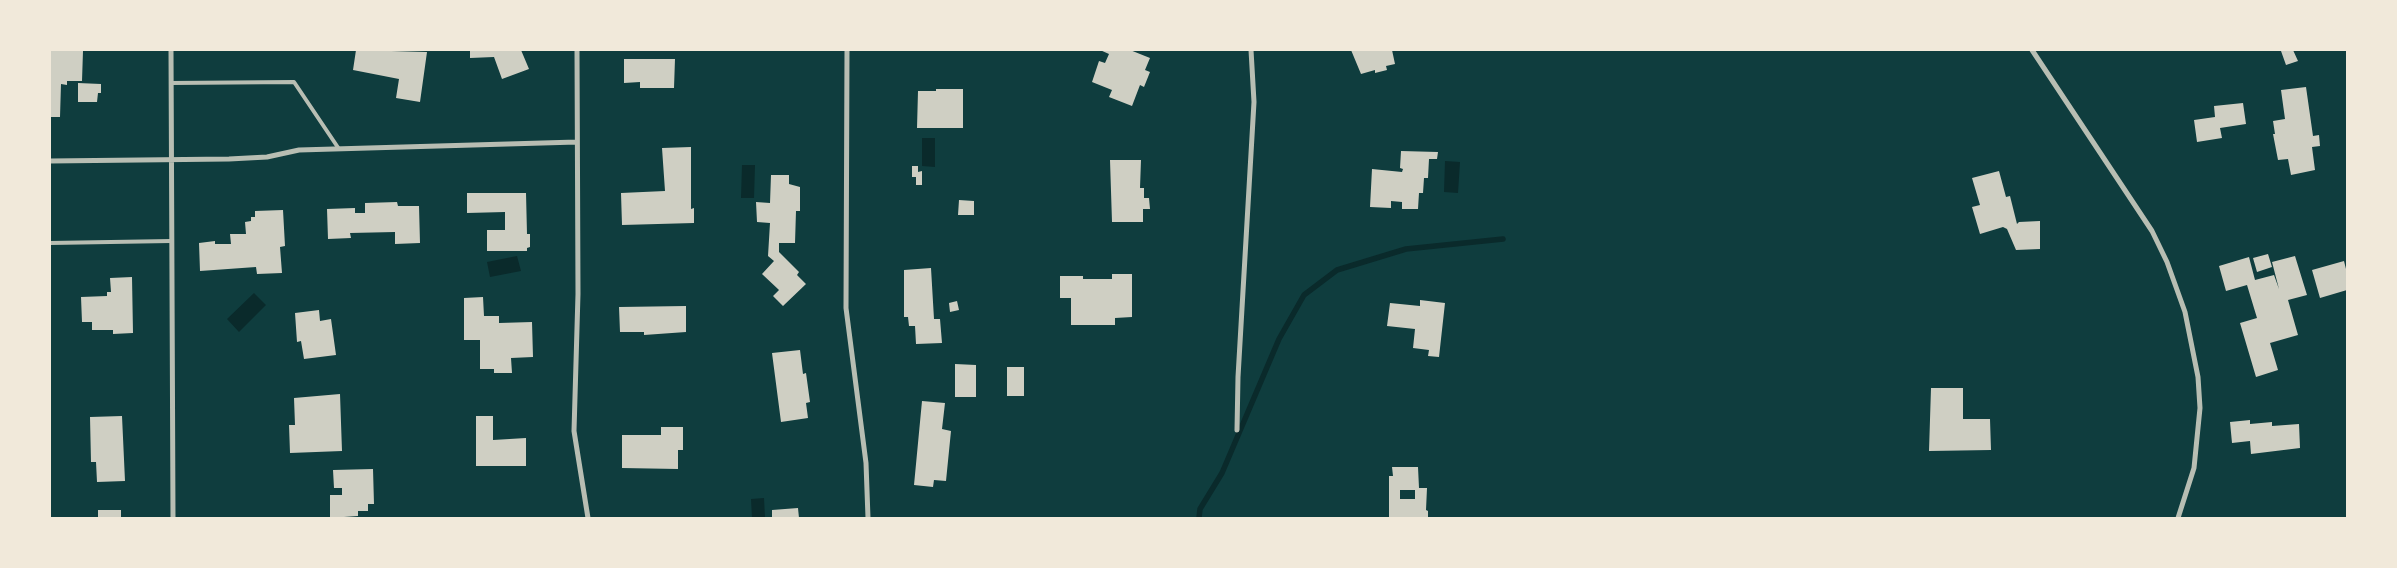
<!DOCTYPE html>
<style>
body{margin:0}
#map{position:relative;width:2397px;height:568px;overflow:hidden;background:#0f3d3e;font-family:Roboto,sans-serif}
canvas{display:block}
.frame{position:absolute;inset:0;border:51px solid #f1e9da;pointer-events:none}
</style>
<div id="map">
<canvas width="2397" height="568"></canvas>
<div class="frame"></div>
</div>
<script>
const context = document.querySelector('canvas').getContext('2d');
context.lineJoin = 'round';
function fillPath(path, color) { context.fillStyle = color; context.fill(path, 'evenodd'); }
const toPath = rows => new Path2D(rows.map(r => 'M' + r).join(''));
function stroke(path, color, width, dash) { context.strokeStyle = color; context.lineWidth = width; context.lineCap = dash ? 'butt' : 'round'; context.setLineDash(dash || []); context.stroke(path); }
fillPath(toPath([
 [922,138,935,138,935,167,922,166],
 [1445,161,1460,162,1458,193,1444,192],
 [742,165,755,165,754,198,741,198],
 [517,256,521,271,490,277,487,262],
 [254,293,266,305,239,332,227,319],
 [764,498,765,518,752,518,751,499]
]), '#0a2a2b');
stroke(toPath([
 [1199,518,1200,509,1222,473,1279,339,1304,295,1337,270,1406,249,1503,239]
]), '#0a2a2b', 5.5);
fillPath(toPath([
 [50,50,83,51,82,81,67,81,67,85,61,84,60,117,50,117],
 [356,50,427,52,420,102,396,98,399,79,353,70],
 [470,50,521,50,529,69,502,79,494,57,470,58],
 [1100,50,1130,50,1150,58,1145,70,1150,72,1144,87,1140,85,1132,106,1109,97,1112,90,1092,82,1099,61,1105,63,1109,54],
 [1351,50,1392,50,1395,64,1386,66,1387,70,1375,73,1375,70,1361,74],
 [2285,50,2293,50,2298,61,2286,65,2281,51],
 [624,59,675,59,674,88,640,88,640,82,624,83],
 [78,83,101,84,101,93,98,93,97,102,78,102],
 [2306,87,2313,136,2319,135,2320,146,2312,147,2315,170,2291,175,2288,159,2278,160,2273,134,2275,134,2273,121,2285,119,2281,90],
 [936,89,963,89,963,128,917,128,918,91,936,91],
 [2243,103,2246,124,2220,128,2222,138,2197,142,2194,120,2215,117,2214,106],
 [691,147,691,209,694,208,694,223,622,225,621,193,665,191,662,148],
 [1401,151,1438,152,1437,159,1429,159,1428,178,1424,178,1423,193,1419,193,1418,209,1402,209,1402,202,1391,201,1391,208,1370,207,1372,169,1402,172,1403,169,1400,168],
 [1110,160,1141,160,1140,188,1144,188,1144,198,1149,198,1150,209,1143,209,1143,222,1112,222],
 [912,166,918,166,918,172,922,171,922,185,916,185,916,177,912,177],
 [1999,171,2006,197,2010,196,2017,224,2019,222,2040,221,2040,249,2016,250,2007,229,2003,227,1980,234,1972,207,1980,205,1972,178],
 [771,175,789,175,789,184,800,187,800,211,796,211,795,243,779,243,779,252,799,272,797,275,806,284,783,306,773,296,779,290,762,274,774,261,768,256,770,223,757,222,756,202,770,203],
 [467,193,526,193,527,234,530,234,530,247,527,248,527,251,487,251,487,230,505,230,505,212,467,213],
 [959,200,974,201,974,215,958,215],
 [397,202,398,206,419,206,420,243,395,244,395,232,350,233,351,238,328,239,327,209,355,208,355,213,365,213,365,203],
 [283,210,285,246,280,247,282,273,257,274,256,267,200,271,199,243,215,241,215,244,231,244,230,234,246,234,245,222,251,221,251,217,255,217,255,211],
 [2268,254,2272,267,2257,272,2253,258],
 [2295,256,2307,295,2288,300,2298,335,2270,343,2278,370,2256,377,2240,323,2257,318,2247,285,2226,291,2219,266,2249,257,2255,280,2274,275,2279,289,2272,262],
 [2344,261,2347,273,2347,290,2320,298,2312,270],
 [931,268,934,319,940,319,942,343,916,344,915,326,909,326,908,317,904,317,904,270],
 [1112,274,1132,274,1132,317,1115,318,1115,325,1071,325,1071,298,1060,298,1060,276,1083,276,1083,279,1112,279],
 [132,277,133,333,113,334,113,330,92,330,92,322,82,322,81,297,107,296,107,292,111,292,110,278],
 [483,297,484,316,499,316,499,323,532,322,533,357,511,358,512,373,494,373,494,369,480,369,480,340,464,340,464,298],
 [1420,300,1445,303,1439,357,1428,356,1429,350,1413,348,1415,329,1387,326,1390,303,1420,306],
 [957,301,959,310,950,312,949,303],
 [686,306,686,332,644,335,644,332,620,332,619,307],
 [319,310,320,321,331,319,336,355,304,359,301,341,297,342,295,313],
 [800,350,803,374,806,373,810,402,806,403,808,418,781,422,772,353],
 [955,364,976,365,976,397,955,397],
 [1007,367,1024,367,1024,396,1007,396],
 [1931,388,1963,388,1963,419,1990,419,1991,450,1929,451],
 [340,394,342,451,290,453,289,425,295,425,294,398],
 [922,401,945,403,942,429,951,431,946,481,934,480,933,487,914,485],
 [122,416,125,481,97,482,96,462,91,462,90,417],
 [476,416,493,416,493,440,526,438,526,466,476,466],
 [2250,420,2250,424,2272,422,2272,426,2299,424,2300,448,2251,454,2250,441,2232,443,2230,422],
 [661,427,683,427,683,450,678,450,678,469,622,468,622,435,661,435],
 [1392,467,1418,467,1419,488,1427,488,1426,510,1428,511,1428,518,1389,518,1389,476,1393,476],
 [1400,490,1415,490,1415,499,1400,499],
 [373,469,374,504,368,504,368,511,358,511,358,516,330,518,330,495,342,495,342,488,334,488,333,470],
 [798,508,799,518,772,518,772,510],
 [98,510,121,510,121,518,98,518]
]), '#cfcfc3');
stroke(toPath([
 [171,83,294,82,339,149],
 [50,243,171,241]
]), '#b8beb3', 4);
stroke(toPath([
 [171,50,173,518],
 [577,50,578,294,574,431,588,518],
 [847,50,846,308,866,463,868,518],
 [2032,50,2152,231,2167,262,2185,312,2198,377,2200,408,2194,468,2178,518],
 [50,161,229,159,267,157,299,150,577,142],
 [1237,430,1238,377,1254,102,1251,50]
]), '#b8beb3', 5);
</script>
